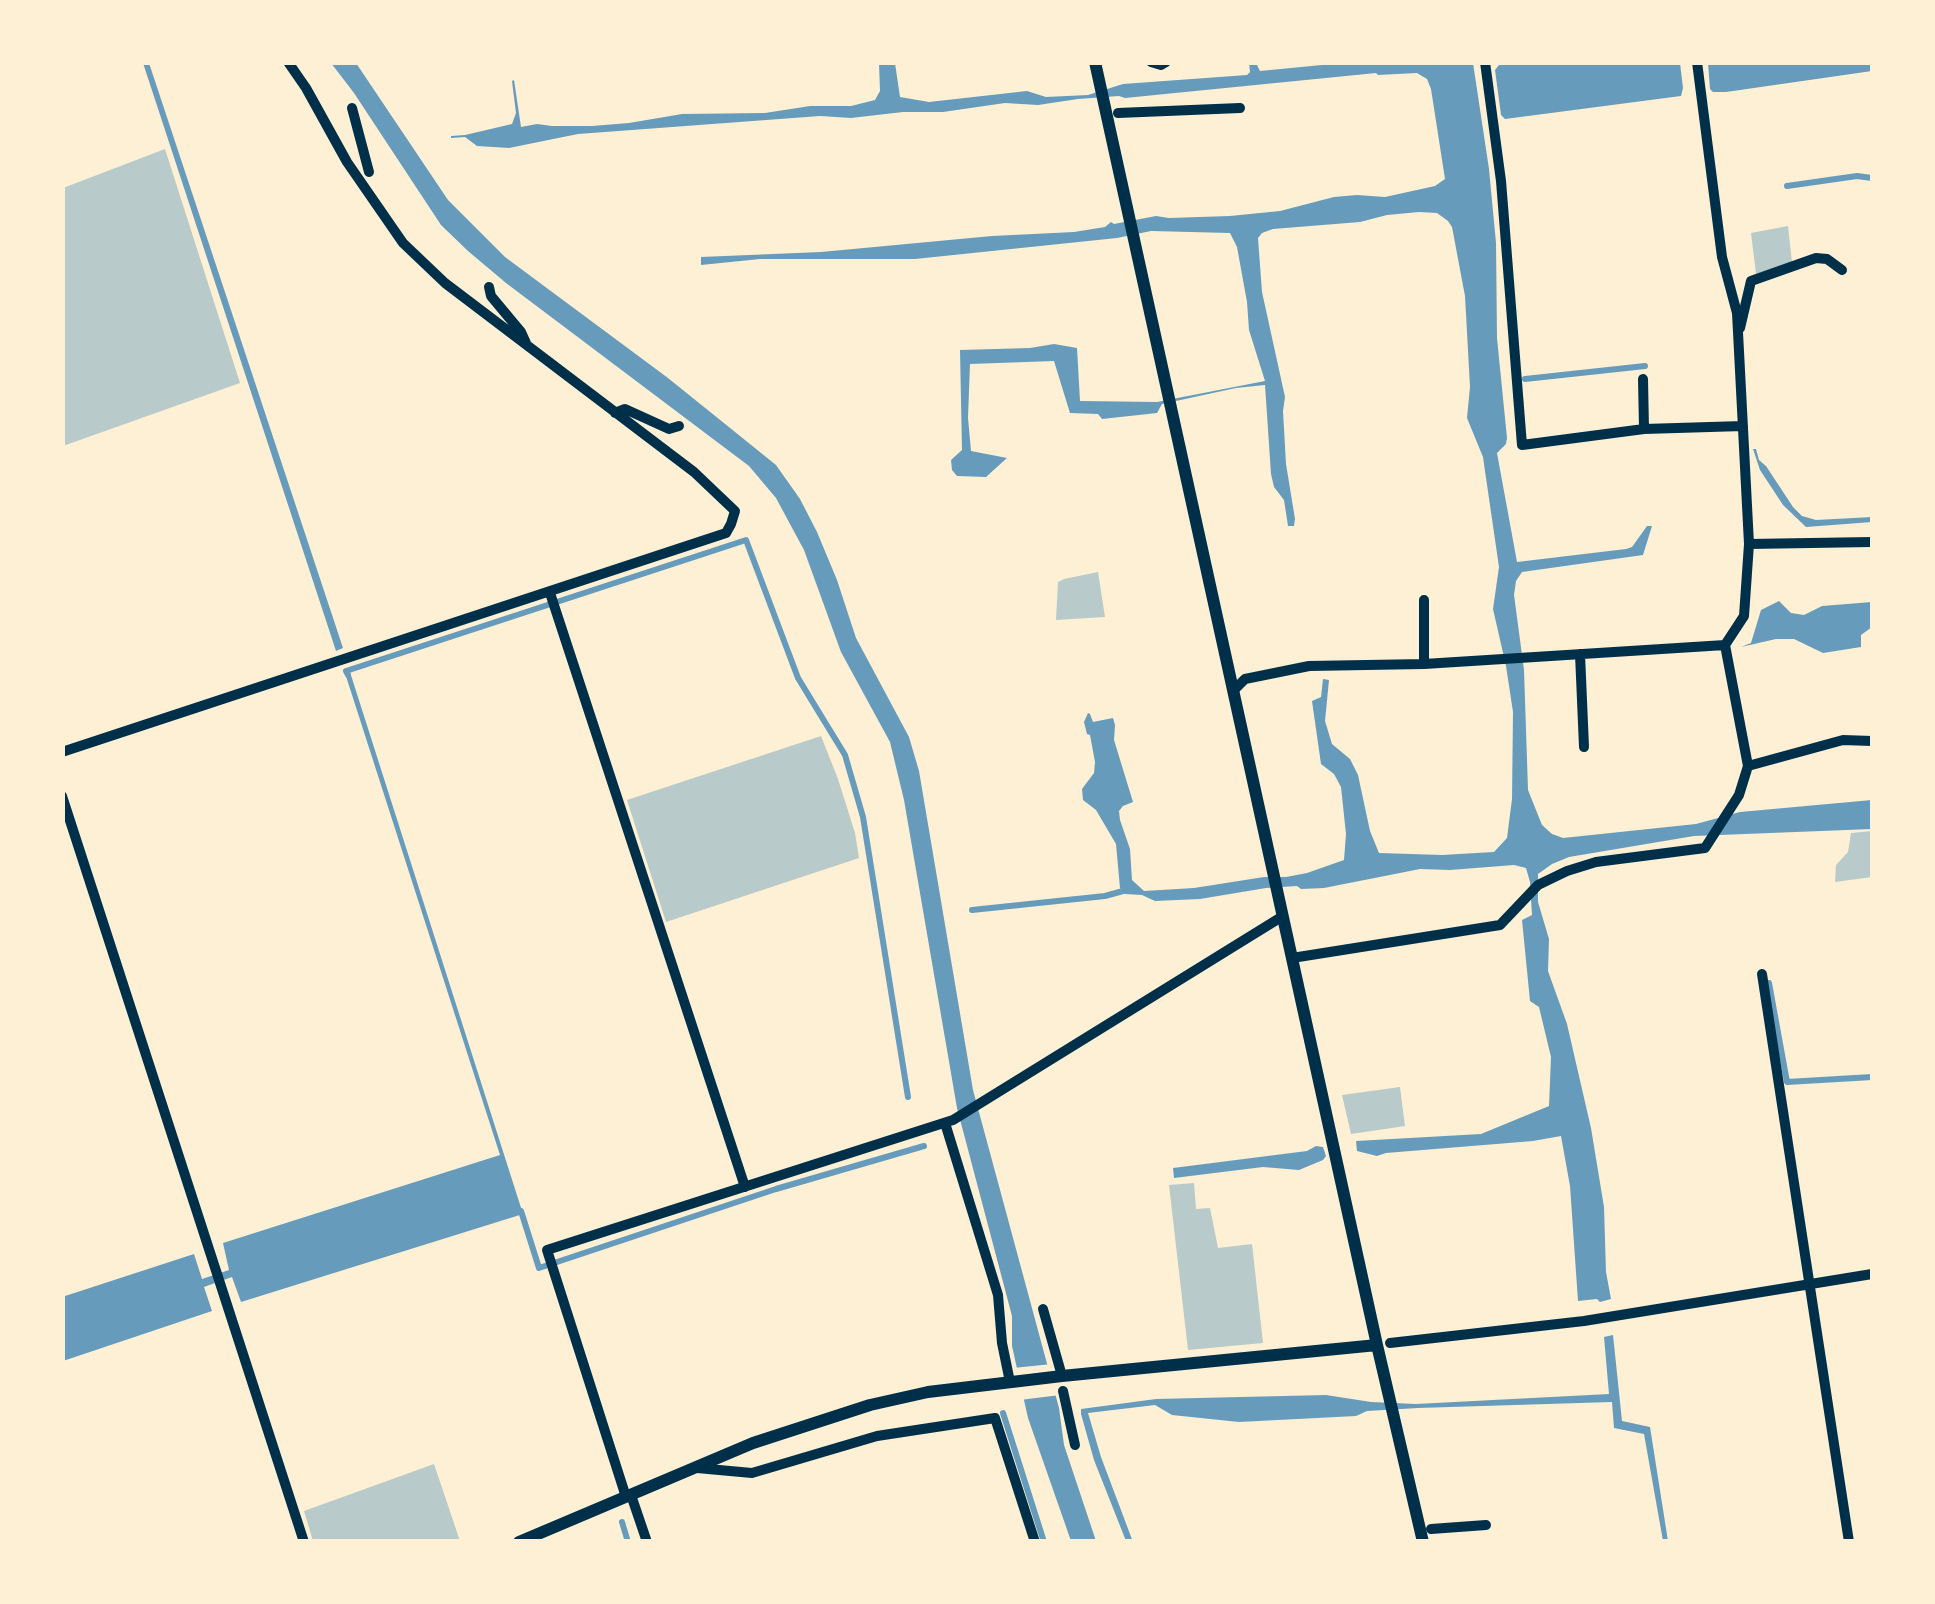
<!DOCTYPE html>
<style>
body{margin:0}
#map{position:relative;width:1935px;height:1604px;overflow:hidden;background:#fdf0d5;font-family:Montserrat,sans-serif}
canvas{display:block}
.frame{position:absolute;inset:0;border:65px solid #fdf0d5;pointer-events:none}
</style>
<div id="map">
<canvas width="1935" height="1604"></canvas>
<div class="frame"></div>
</div>
<script>
const context = document.querySelector('canvas').getContext('2d');
context.lineJoin = 'round';
function fillPath(path, color) { context.fillStyle = color; context.fill(path, 'evenodd'); }
const toPath = rows => new Path2D(rows.map(r => 'M' + r).join(''));
function stroke(path, color, width, dash) { context.strokeStyle = color; context.lineWidth = width; context.lineCap = dash ? 'butt' : 'round'; context.setLineDash(dash || []); context.stroke(path); }
fillPath(toPath([
 [165,149,240,383,63,446,63,188],
 [1788,226,1792,263,1756,274,1751,233],
 [1098,572,1105,617,1056,620,1058,582,1064,579],
 [821,736,838,779,855,833,859,858,666,922,627,800],
 [1872,831,1872,877,1835,882,1836,865,1848,852,1851,833],
 [1400,1087,1405,1126,1351,1134,1342,1095],
 [1194,1183,1196,1209,1210,1208,1218,1248,1252,1244,1263,1343,1188,1350,1169,1185],
 [434,1464,460,1541,313,1541,304,1511]
]), '#b9caca');
fillPath(toPath([
 [1353,62,1473,63,1489,169,1496,243,1497,338,1507,438,1506,444,1497,453,1517,562,1626,549,1632,547,1647,526,1652,526,1643,555,1522,572,1516,581,1514,595,1524,670,1528,790,1542,825,1552,834,1563,838,1696,824,1740,812,1872,800,1872,829,1694,836,1569,857,1552,864,1538,874,1538,902,1549,939,1548,971,1567,1024,1591,1128,1604,1207,1606,1272,1611,1299,1600,1302,1597,1299,1578,1301,1570,1186,1561,1136,1533,1141,1386,1153,1377,1156,1357,1151,1356,1141,1481,1134,1549,1106,1551,1057,1539,1007,1530,1001,1522,920,1532,915,1530,882,1526,868,1514,865,1450,870,1420,869,1324,888,1301,889,1297,886,1266,888,1200,899,1155,901,1142,895,1125,894,1120,888,1116,844,1096,810,1083,800,1082,789,1094,773,1095,762,1090,735,1087,734,1084,722,1088,713,1090,714,1093,722,1113,718,1115,725,1114,740,1133,802,1123,806,1119,811,1120,820,1130,849,1132,880,1144,891,1194,888,1264,877,1286,877,1307,873,1344,860,1346,834,1341,787,1334,774,1321,764,1312,701,1321,697,1323,679,1329,680,1325,721,1332,744,1350,759,1358,775,1370,831,1379,853,1442,855,1494,852,1507,838,1512,799,1513,712,1506,666,1493,609,1499,567,1485,471,1483,457,1467,418,1470,387,1465,296,1452,227,1448,221,1437,213,1419,212,1387,215,1360,222,1273,229,1262,233,1258,238,1262,292,1285,397,1283,411,1286,464,1295,519,1294,526,1288,526,1284,500,1274,487,1271,474,1265,385,1236,388,1162,404,1157,413,1102,419,1098,414,1070,413,1054,361,970,364,968,418,971,451,1007,458,986,477,957,476,952,470,951,460,962,450,960,350,1030,348,1054,344,1077,348,1080,401,1157,402,1265,381,1249,330,1247,302,1237,247,1230,233,1151,231,1117,238,915,259,760,259,701,265,701,257,821,252,992,236,1074,232,1105,227,1111,222,1114,224,1156,216,1169,218,1230,216,1280,211,1334,197,1357,195,1385,197,1435,186,1445,179,1431,89,1427,79,1417,73,1378,75,1376,73,1125,98,1119,96,1078,99,1038,105,1005,103,943,112,903,112,851,118,820,116,578,134,509,148,477,146,465,137,451,138,451,136,465,135,512,124,516,113,512,81,514,80,521,127,537,124,552,126,592,126,629,123,682,114,765,113,810,106,851,106,875,100,880,91,879,63,895,63,900,97,929,102,1027,91,1046,97,1088,95,1123,84,1247,75,1250,72,1249,63,1256,63,1260,71],
 [1872,62,1872,71,1726,92,1713,92,1710,89,1708,63],
 [143,63,149,63,343,648,336,651],
 [331,63,356,63,448,200,505,257,668,378,776,465,800,499,817,532,837,580,856,638,909,737,919,771,973,1090,1059,1408,1064,1445,1096,1541,1071,1541,1028,1418,1012,1346,1012,1316,957,1108,904,800,890,742,841,652,804,550,776,498,749,466,506,283,468,251,441,225,354,93],
 [1517,63,1680,63,1683,88,1681,96,1505,119,1501,115,1495,70,1499,65],
 [1753,449,1756,449,1759,460,1766,466,1793,507,1802,516,1816,520,1872,517,1872,522,1806,527,1783,505,1760,470],
 [1779,601,1791,613,1804,615,1822,606,1872,602,1872,627,1861,635,1861,647,1823,653,1794,639,1776,639,1741,647,1751,643,1761,610],
 [349,669,523,1214,241,1302,232,1277,204,1287,212,1311,63,1361,62,1297,194,1254,202,1279,229,1270,223,1243,500,1155,344,670],
 [1316,1146,1323,1147,1326,1156,1323,1160,1299,1170,1263,1167,1174,1178,1173,1168,1307,1151],
 [1613,1335,1622,1421,1650,1427,1668,1541,1663,1541,1644,1434,1614,1428,1612,1402,1418,1408,1367,1411,1356,1416,1239,1422,1172,1415,1155,1405,1088,1413,1101,1457,1133,1542,1126,1541,1094,1460,1081,1414,1081,1409,1156,1399,1326,1395,1371,1402,1416,1404,1609,1394,1604,1337]
]), '#669bbc');
fillPath(toPath([
 [1052,1364,1060,1395,1020,1400,1013,1368]
]), '#fdf0d5');
stroke(toPath([
 [1787,186,1857,176,1872,178],
 [1525,379,1645,366],
 [348,675,346,671,746,540,798,678,845,755,863,817,908,1097],
 [972,910,1105,896,1123,891],
 [1769,983,1787,1082,1872,1077],
 [521,1211,539,1268,776,1189,924,1146],
 [1003,1413,1044,1542],
 [622,1522,628,1542]
]), '#669bbc', 6);
stroke(toPath([
 [1151,62,1161,65,1166,62],
 [1485,62,1501,181,1522,445,1644,429,1743,426],
 [1697,62,1722,257,1737,313,1749,544],
 [352,108,369,172],
 [1118,113,1240,108],
 [489,287,491,296,521,332,526,343],
 [1740,328,1751,281,1816,258,1827,259,1842,270],
 [1643,379,1644,429],
 [615,413,625,409,669,429,679,426],
 [550,593,745,1187],
 [1424,600,1424,664],
 [1580,654,1584,747],
 [1233,691,1245,679,1309,666,1424,664,1725,645],
 [62,752,726,533,731,524,735,511,694,472,445,283,403,243,347,162,306,88,288,62],
 [1748,766,1843,740,1872,741],
 [62,796,304,1542],
 [1292,958,1500,925,1538,885,1567,871,1596,862,1705,848,1739,795,1748,766,1725,645,1744,616,1749,544,1872,542],
 [1762,974,1849,1542],
 [945,1123,998,1295,1002,1343,1010,1382],
 [1043,1309,1062,1376],
 [1390,1343,1584,1321,1872,1274],
 [1063,1391,1075,1445],
 [697,1468,752,1473,877,1436,995,1418,1035,1542],
 [631,1495,647,1542],
 [626,1497,547,1250,953,1120,1283,916],
 [1431,1529,1486,1525]
]), '#003049', 10);
stroke(toPath([
 [1095,62,1377,1345,1423,1542],
 [519,1542,753,1443,870,1405,928,1392,1062,1376,1377,1345]
]), '#003049', 12);
</script>
